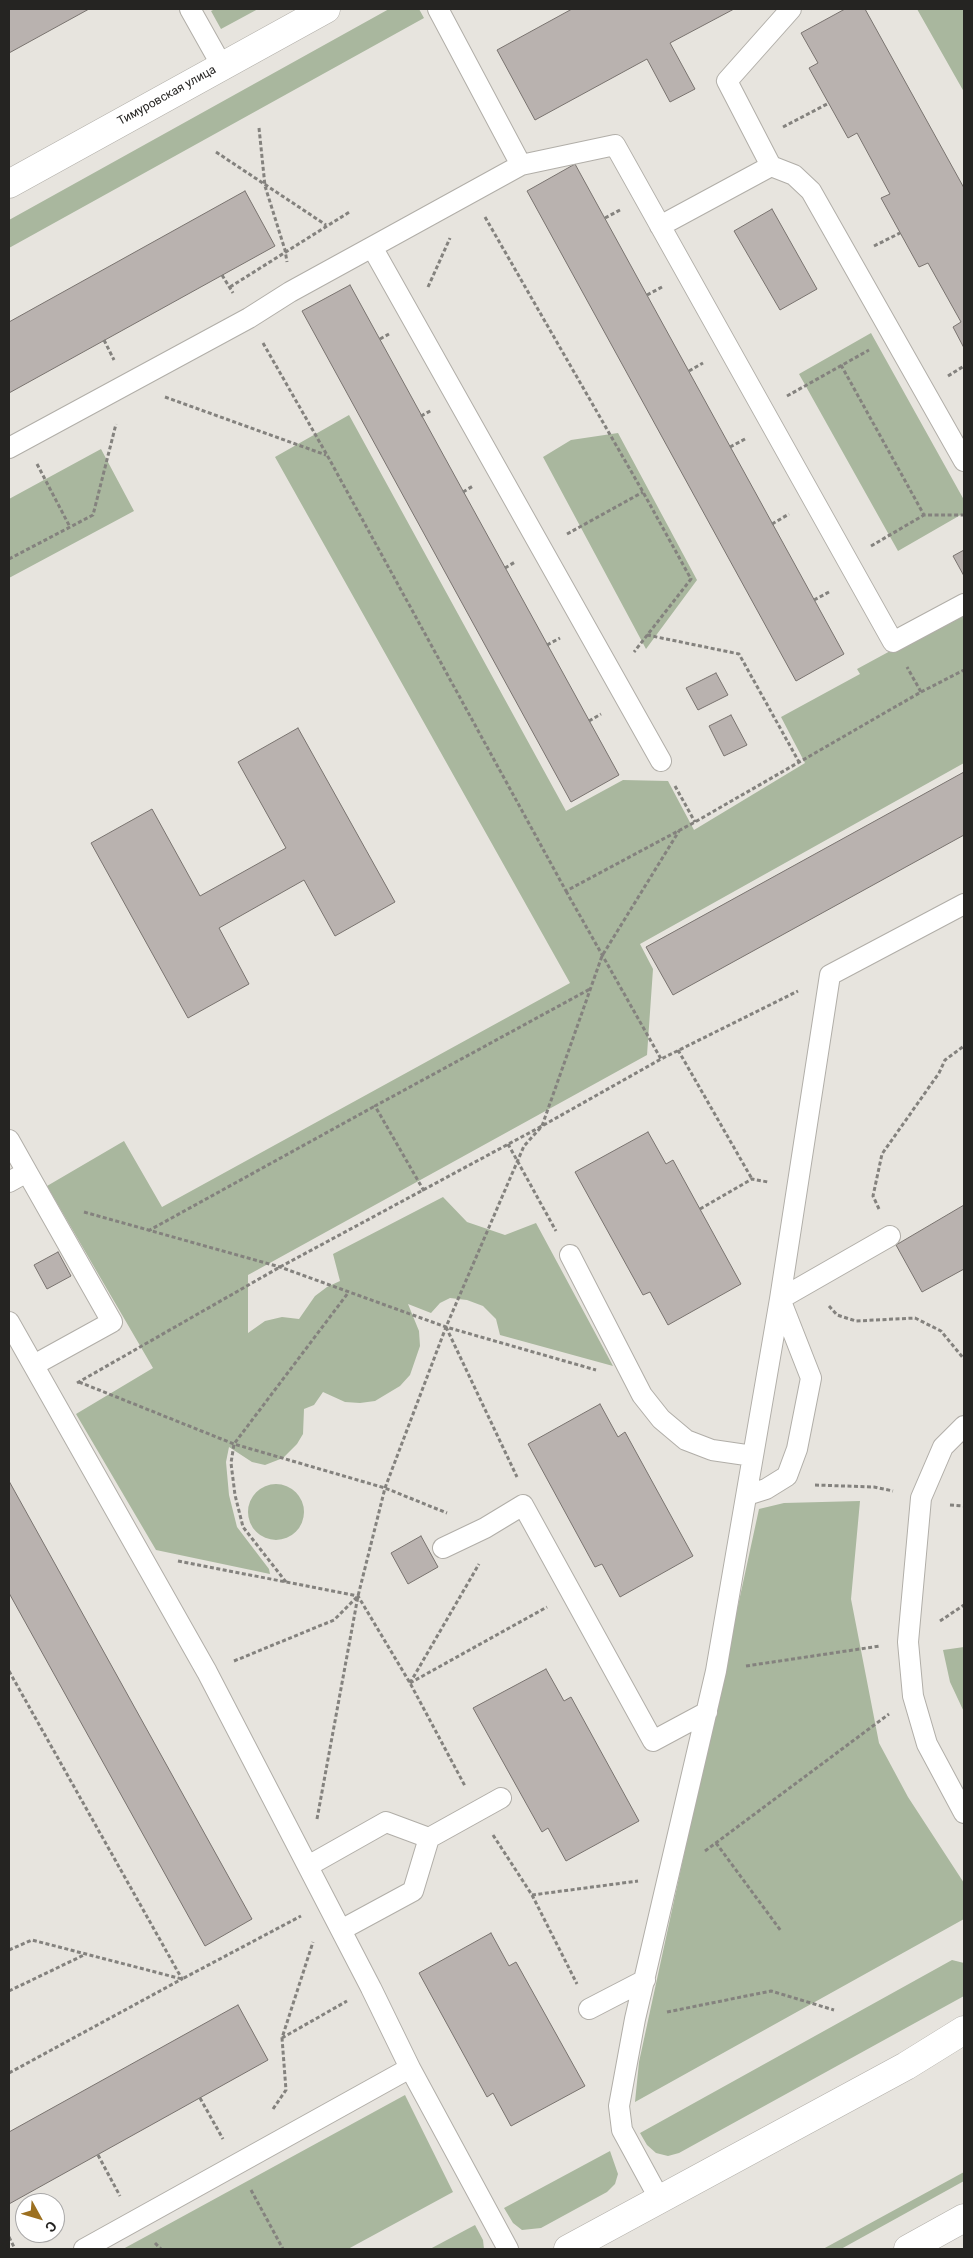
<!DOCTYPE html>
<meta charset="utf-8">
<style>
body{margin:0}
#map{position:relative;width:973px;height:2258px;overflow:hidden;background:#e7e4de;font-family:Roboto,sans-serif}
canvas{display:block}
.frame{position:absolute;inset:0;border:10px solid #252422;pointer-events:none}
.north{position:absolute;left:15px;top:2193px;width:50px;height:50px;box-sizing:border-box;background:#fff;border:1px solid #a8a7a7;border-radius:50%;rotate:129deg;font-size:14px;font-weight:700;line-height:20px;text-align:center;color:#252422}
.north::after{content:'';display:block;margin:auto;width:18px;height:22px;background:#9c7020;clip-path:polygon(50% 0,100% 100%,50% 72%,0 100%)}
</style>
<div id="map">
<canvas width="973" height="2258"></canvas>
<div class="frame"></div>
<div class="north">С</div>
</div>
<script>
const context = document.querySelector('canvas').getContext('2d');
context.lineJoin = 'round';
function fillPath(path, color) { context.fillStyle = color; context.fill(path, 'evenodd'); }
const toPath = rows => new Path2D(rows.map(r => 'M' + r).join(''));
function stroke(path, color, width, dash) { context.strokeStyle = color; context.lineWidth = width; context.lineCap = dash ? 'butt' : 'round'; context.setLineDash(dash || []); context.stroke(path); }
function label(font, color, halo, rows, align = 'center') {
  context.font = font + ' Roboto,sans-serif'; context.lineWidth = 4.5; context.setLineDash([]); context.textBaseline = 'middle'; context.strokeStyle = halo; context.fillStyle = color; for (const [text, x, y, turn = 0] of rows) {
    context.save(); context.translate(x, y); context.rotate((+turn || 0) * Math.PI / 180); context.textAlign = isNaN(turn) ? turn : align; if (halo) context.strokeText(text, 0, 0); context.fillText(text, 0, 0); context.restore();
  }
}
fillPath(toPath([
 [215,9,258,9,221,29,211,11],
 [389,9,419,9,424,18,9,248,9,220],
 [917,9,964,9,964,92],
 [871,333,964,500,964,513,898,551,799,374],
 [349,415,566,811,623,780,668,781,694,830,805,763,781,717,860,674,857,669,964,611,964,763,640,944,653,969,647,1055,248,1275,248,1333,265,1321,282,1317,299,1319,315,1296,327,1287,340,1281,333,1254,443,1197,467,1222,505,1235,536,1223,613,1366,500,1335,496,1319,483,1306,467,1300,450,1298,440,1303,431,1313,408,1304,419,1331,420,1346,410,1375,400,1386,375,1401,360,1403,345,1402,323,1392,314,1405,304,1409,303,1434,297,1444,283,1458,265,1465,252,1462,229,1447,226,1462,229,1495,237,1527,269,1569,270,1574,156,1550,76,1414,153,1368,47,1186,124,1141,162,1207,570,983,275,457],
 [618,433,697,580,646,649,543,457,571,440],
 [101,449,134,511,9,578,9,499],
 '248 1512a28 28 0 1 1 56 0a28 28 0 1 1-56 0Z',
 [860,1501,851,1599,879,1743,908,1797,964,1883,964,1919,635,2102,639,2062,759,1509,784,1503],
 [964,1647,964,1712,950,1682,943,1650],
 [952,1960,964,1963,964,1996,679,2153,668,2156,656,2153,647,2145,640,2133],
 [405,2095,453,2192,348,2249,123,2249],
 [610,2151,618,2174,615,2184,607,2192,541,2228,522,2230,513,2223,504,2208],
 [964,2172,964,2181,841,2249,823,2249],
 [475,2225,483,2240,484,2249,430,2249]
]), '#a9b79e');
const building = toPath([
 [9,9,89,9,9,53,9,9],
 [572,9,734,9,670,43,695,89,670,102,647,59,535,120,497,50,572,9],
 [845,9,865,9,964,188,964,348,953,327,961,322,928,263,919,267,881,198,890,194,857,133,848,138,809,68,818,63,801,33,845,9],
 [575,164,844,654,796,681,527,191,575,164],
 [245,191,275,246,9,393,9,322,245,191],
 [772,209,817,289,780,310,734,231,772,209],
 [350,285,619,775,571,802,302,311,350,285],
 [964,550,964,576,953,556,964,550],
 [716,673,728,695,698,710,686,688,716,673],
 [731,715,747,745,724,756,709,726,731,715],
 [298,728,395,902,335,936,304,880,219,928,249,984,188,1018,91,843,152,809,200,896,286,848,238,762,298,728],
 [964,772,964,835,673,995,646,947,964,772],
 [648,1132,666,1164,673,1160,741,1284,668,1325,650,1292,643,1295,575,1172,648,1132],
 [964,1205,964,1269,922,1292,896,1245,964,1205],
 [58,1252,71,1276,47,1289,34,1265,58,1252],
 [600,1404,618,1437,625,1432,693,1556,620,1597,602,1564,595,1567,528,1444,600,1404],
 [9,1481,252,1919,205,1946,9,1593,9,1481],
 [421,1536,438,1567,408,1584,391,1553,421,1536],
 [546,1669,564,1701,571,1697,639,1821,566,1861,548,1828,542,1832,473,1708,546,1669],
 [491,1933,509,1966,516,1962,585,2086,511,2126,493,2093,487,2097,419,1973,491,1933],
 [238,2005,268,2060,9,2204,9,2132,238,2005]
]);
fillPath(building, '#b9b2af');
stroke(building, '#79736f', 1);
const lane = toPath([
 [190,9,222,66],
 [438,9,521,165],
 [771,166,727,81,791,9],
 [660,226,771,166,794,175,811,191,964,461],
 [372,247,521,165,615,145,893,642,964,604],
 [9,448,249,318,290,292,372,247,661,761],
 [9,1140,27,1172,9,1182],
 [27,1172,112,1322,34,1365],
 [570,1255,642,1395,661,1419,686,1440,712,1450,753,1456],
 [9,1322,207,1672,371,1988,410,2068],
 [964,1426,943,1447,921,1498,908,1642,913,1696,927,1744,964,1813],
 [747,1495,766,1489,787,1476,797,1449,811,1378,780,1299,890,1236],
 [443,1548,485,1528,523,1505,653,1741,707,1712],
 [429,1838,501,1798],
 [308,1866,386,1822,429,1838,413,1891,341,1930],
 [589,2009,645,1980],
 [659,2198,622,2130,619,2106,635,2019,716,1671,780,1299,830,975,964,904],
 [84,2249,410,2068,508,2249]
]);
const street = toPath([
 [9,184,326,9],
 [568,2249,906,2066,964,2030]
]);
const secondary = toPath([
 [908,2249,964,2218]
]);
stroke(lane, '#b1aea8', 22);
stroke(street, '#b1aea8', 29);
stroke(secondary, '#b1aea8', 29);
stroke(toPath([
 [783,127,829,103],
 [259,128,265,186,285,250,287,262],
 [216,152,326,225],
 [485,217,643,492,691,579,634,652],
 [605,218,620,210],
 [874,246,900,233],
 [222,275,233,293],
 [230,287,351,211],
 [428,287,450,238],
 [647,295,662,287],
 [380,339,389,334],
 [104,340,114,360],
 [263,343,327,455,566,891,695,822,921,692,907,667],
 [841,365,924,515,964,515],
 [689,371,703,363],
 [948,376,964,366],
 [787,396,869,350],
 [165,397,326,455],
 [421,416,432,410],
 [730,447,747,438],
 [37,464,70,527],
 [463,492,473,486],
 [772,524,789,514],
 [567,534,643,492],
 [871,546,924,515],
 [9,559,93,515,116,424],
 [505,568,515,562],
 [814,600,831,591],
 [647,635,739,654,799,762],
 [547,645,560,638],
 [921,692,964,670],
 [589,721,601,714],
 [675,786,695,822],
 [566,891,661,1059],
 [678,1050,752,1179],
 [508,1144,556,1231],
 [424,1191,375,1106,590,989],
 [700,1209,752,1179,768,1182],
 [879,1209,873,1196,882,1154,939,1073,945,1060,964,1046],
 [84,1212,280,1267,446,1327,596,1370],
 [148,1231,375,1106],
 [829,1306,837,1315,856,1321,915,1318,941,1331,964,1359],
 [446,1327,517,1477],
 [79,1382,234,1444,385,1488,447,1513],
 [77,1383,280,1267,542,1126,661,1059,798,991],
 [815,1485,874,1487,893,1491],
 [950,1505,964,1506],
 [178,1561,358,1596,410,1683,465,1786],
 [286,1582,243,1527,235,1495,231,1463,234,1444,348,1293],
 [940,1621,964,1605],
 [234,1661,334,1620,358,1596],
 [746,1666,880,1646],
 [9,1671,182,1979,9,2073],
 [410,1683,479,1564],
 [410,1683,547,1607],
 [317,1819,358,1596,385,1488,446,1327,524,1146,542,1126,602,956,679,831],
 [493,1835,532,1895,638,1881],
 [716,1843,781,1931],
 [705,1851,889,1714],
 [532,1895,577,1984],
 [9,1950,32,1940,182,1979,301,1916],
 [9,1991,86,1954],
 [667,2012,771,1991,834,2010],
 [282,2038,347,2001],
 [200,2098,223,2139],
 [273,2109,286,2090,282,2038,313,1942],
 [98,2155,120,2196],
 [251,2190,283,2249],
 [9,2237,15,2249],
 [155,2243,161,2249]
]), '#84827e', 3, [4, 2.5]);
stroke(lane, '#fff', 20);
stroke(street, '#fff', 28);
stroke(secondary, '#fff', 28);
label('12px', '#252422', '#fff', [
 ["Тимуровская улица",167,96,-29]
]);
</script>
